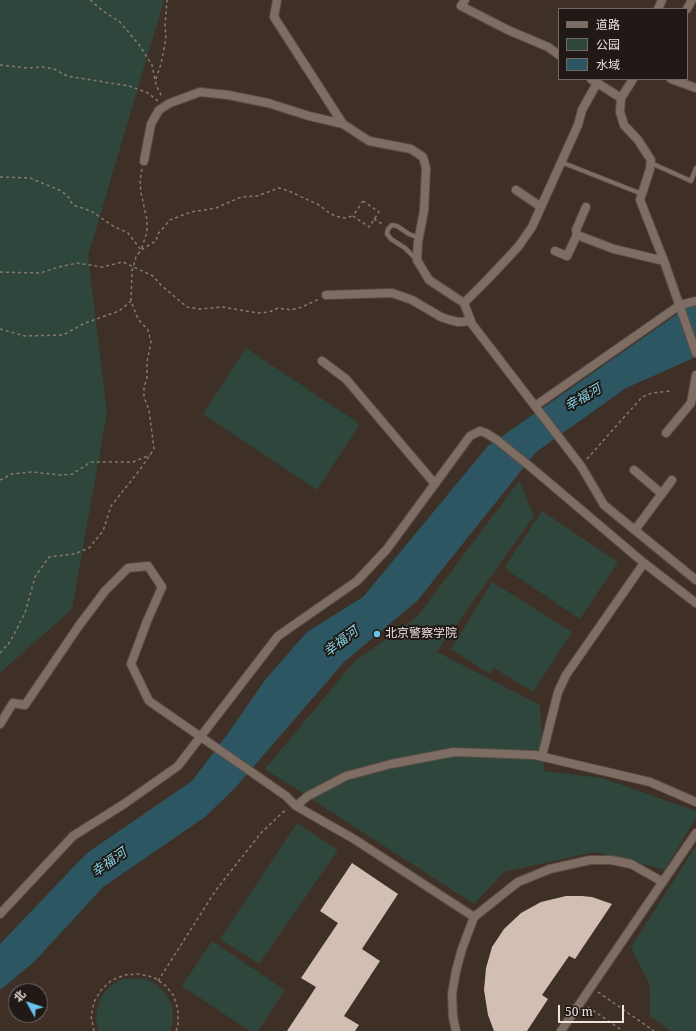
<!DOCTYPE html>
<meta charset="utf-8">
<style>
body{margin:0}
#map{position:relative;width:696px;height:1031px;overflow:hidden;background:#3f3027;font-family:"Noto Serif","Noto Sans SC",serif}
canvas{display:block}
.legend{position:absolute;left:558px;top:8px;width:130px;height:72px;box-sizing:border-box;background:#201916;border:1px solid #726a66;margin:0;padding:5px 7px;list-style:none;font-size:12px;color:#eee4df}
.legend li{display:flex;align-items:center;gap:8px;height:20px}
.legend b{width:20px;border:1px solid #726a66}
.north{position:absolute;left:8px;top:983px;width:40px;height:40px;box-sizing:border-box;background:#201916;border:1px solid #726a66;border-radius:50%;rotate:310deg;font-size:11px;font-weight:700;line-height:16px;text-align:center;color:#eee4df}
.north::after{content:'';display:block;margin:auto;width:14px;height:18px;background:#66c4ef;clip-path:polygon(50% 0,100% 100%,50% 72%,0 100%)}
.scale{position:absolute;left:558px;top:1005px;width:66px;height:18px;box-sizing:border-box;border:2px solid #eee4df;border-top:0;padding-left:5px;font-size:12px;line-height:14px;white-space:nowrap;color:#eee4df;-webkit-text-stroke:3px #201916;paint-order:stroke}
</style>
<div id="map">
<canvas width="696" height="1031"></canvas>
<ul class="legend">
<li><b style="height:5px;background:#7e6d63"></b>道路</li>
<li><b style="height:11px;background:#2e463b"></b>公园</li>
<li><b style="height:11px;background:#2c5762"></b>水域</li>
</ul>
<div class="north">北</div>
<div class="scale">50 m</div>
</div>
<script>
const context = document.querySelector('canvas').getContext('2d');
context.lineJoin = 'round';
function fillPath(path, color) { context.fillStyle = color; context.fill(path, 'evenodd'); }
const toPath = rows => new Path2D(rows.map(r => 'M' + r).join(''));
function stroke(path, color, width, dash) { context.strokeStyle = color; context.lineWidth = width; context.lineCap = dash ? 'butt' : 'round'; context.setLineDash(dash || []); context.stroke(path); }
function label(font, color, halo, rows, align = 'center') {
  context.font = font + ' "Noto Serif","Noto Sans SC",serif'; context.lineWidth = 4; context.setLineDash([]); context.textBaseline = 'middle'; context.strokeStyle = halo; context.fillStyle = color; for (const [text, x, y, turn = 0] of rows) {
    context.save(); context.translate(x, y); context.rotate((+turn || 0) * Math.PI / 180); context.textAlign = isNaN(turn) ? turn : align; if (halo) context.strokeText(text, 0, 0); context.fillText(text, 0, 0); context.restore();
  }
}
fillPath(toPath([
 [0,0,164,0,88,256,107,413,72,609,0,673],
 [246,348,360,424,317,490,203,414],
 [519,481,534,516,437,652,540,705,544,771,602,778,696,811,696,818,665,870,595,852,504,872,474,904,265,769,354,662,417,617],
 [542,511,618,562,580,619,504,568],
 [492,582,572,632,533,692,494,668,490,674,451,649],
 [297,823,338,850,259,964,220,939],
 [696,846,696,1031,671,1031,650,1016,650,986,631,947],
 [212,941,285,990,258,1031,250,1031,182,986],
 [133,978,146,979,157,985,166,994,172,1006,173,1019,170,1031,99,1031,96,1021,97,1009,101,997,109,987,120,980]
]), '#2e463b');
fillPath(toPath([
 [696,306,696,357,626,388,536,452,417,601,344,662,235,788,205,817,103,887,34,962,0,990,0,944,87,853,192,781,227,735,265,680,307,632,363,597,488,446,686,308]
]), '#2c5762');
fillPath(toPath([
 [352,863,398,894,362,949,380,961,344,1016,359,1025,355,1031,287,1031,316,987,301,978,338,923,320,911],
 [566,896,582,896,592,897,612,904,575,959,569,956,542,995,548,999,527,1031,494,1031,488,1015,484,990,486,968,492,947,504,929,521,913,541,902]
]), '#d2beb3');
const service = toPath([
 [561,162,642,194],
 [651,163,691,181,696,168],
 [416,259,405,248,391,239,387,234,388,229,392,225,397,226,409,234,419,238]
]);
const minor = toPath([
 [277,0,274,17,343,124],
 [465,0,461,6,508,30,548,47,559,55],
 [658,9,662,0],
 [687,9,692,0],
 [591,79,621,98,620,112,624,125,638,140,651,160,650,169,640,200,664,261],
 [671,79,696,88],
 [621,98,633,79],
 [144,161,151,124,159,110,170,103,200,92,228,95,268,103,309,116,343,124,369,141,411,149,423,157,426,168,424,211,418,242,417,260,429,280,464,303,472,324,581,466,604,505,696,580],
 [516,190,541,207],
 [577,235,576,230,586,207],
 [555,251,567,256,577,235,614,249,664,261,696,353],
 [326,295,392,293,412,300,441,317,450,320,458,322,471,321],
 [464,303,487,280,518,247,532,227,578,125,582,110,597,83],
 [322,361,346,379,435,484],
 [535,406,680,305,696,301],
 [666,433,691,403,696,375],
 [634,470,662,494],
 [635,530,672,480],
 [0,724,13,703,25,705,78,627,105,591,128,568,148,566,162,587,147,621,131,664,149,701,286,796,296,806,354,839,474,917],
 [542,756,558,692,566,675,644,563],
 [296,806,308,796,346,776,391,764,454,752,535,755,650,782,696,802],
 [0,914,73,836,124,804,178,766,278,636,357,581,387,549,470,436,480,431,486,433,497,440,533,469,644,563,696,603],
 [456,1031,453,1017,452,994,456,971,462,949,474,917,518,882,550,869,590,860,611,860,631,864,663,882],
 [561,1031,696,833]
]);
stroke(service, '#594d46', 5.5);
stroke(minor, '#594d46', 10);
stroke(toPath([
 [90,0,103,11,120,22,140,46,152,65,156,85,161,95,164,97],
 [0,65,27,68,43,67,54,69,67,76,129,86,148,93,158,101],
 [156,79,161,64,166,39,165,26,167,0],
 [0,177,30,178,59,190,67,195,73,205,91,211,113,226,128,233,141,250,147,232,147,220,141,193,140,180,142,169],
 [363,201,379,212,369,227,353,216,363,201],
 [374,219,384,225],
 [0,272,40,273,59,267,77,263,102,267,123,262,153,276,162,286,187,307,200,309,223,307,258,313,269,312,278,308,291,310,302,307,319,299],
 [0,329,25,336,63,335,85,323,119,311,131,301],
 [587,459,642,397,652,393,671,391],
 [0,480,12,474,32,472,60,475,72,474,91,462,133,462,150,455],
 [0,653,10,642,25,613,35,577,49,557,74,554,89,548,103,531,111,506,139,471,154,449,149,410,144,397,144,387,147,378,147,362,151,342,148,330,138,319,131,301,132,271,136,257,141,250,156,241,158,234,170,220,191,212,216,208,241,197,257,196,279,188,289,191,319,205,328,212,335,216,345,218,353,216],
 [158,981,216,890,261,833,283,812,288,810],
 [598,992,654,1031],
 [588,1007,623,1031],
 [94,1031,91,1016,94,1002,101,990,112,980,125,975,139,974,153,977,165,985,174,996,178,1010,178,1025,176,1031]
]), '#867972', 1.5, [3, 3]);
stroke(service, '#7e6d63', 4);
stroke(minor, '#7e6d63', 8);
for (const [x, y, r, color] of [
 [377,634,4,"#66c4ef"]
]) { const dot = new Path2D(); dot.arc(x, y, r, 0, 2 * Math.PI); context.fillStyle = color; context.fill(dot); stroke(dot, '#201916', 1.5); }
label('12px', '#eee4df', '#201916', [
 ["北京警察学院",385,634]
], 'left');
label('italic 13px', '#87d5e8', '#201916', [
 ["幸福河",583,398,-30],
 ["幸福河",341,642,-37],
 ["幸福河",109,863,-35]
]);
</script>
